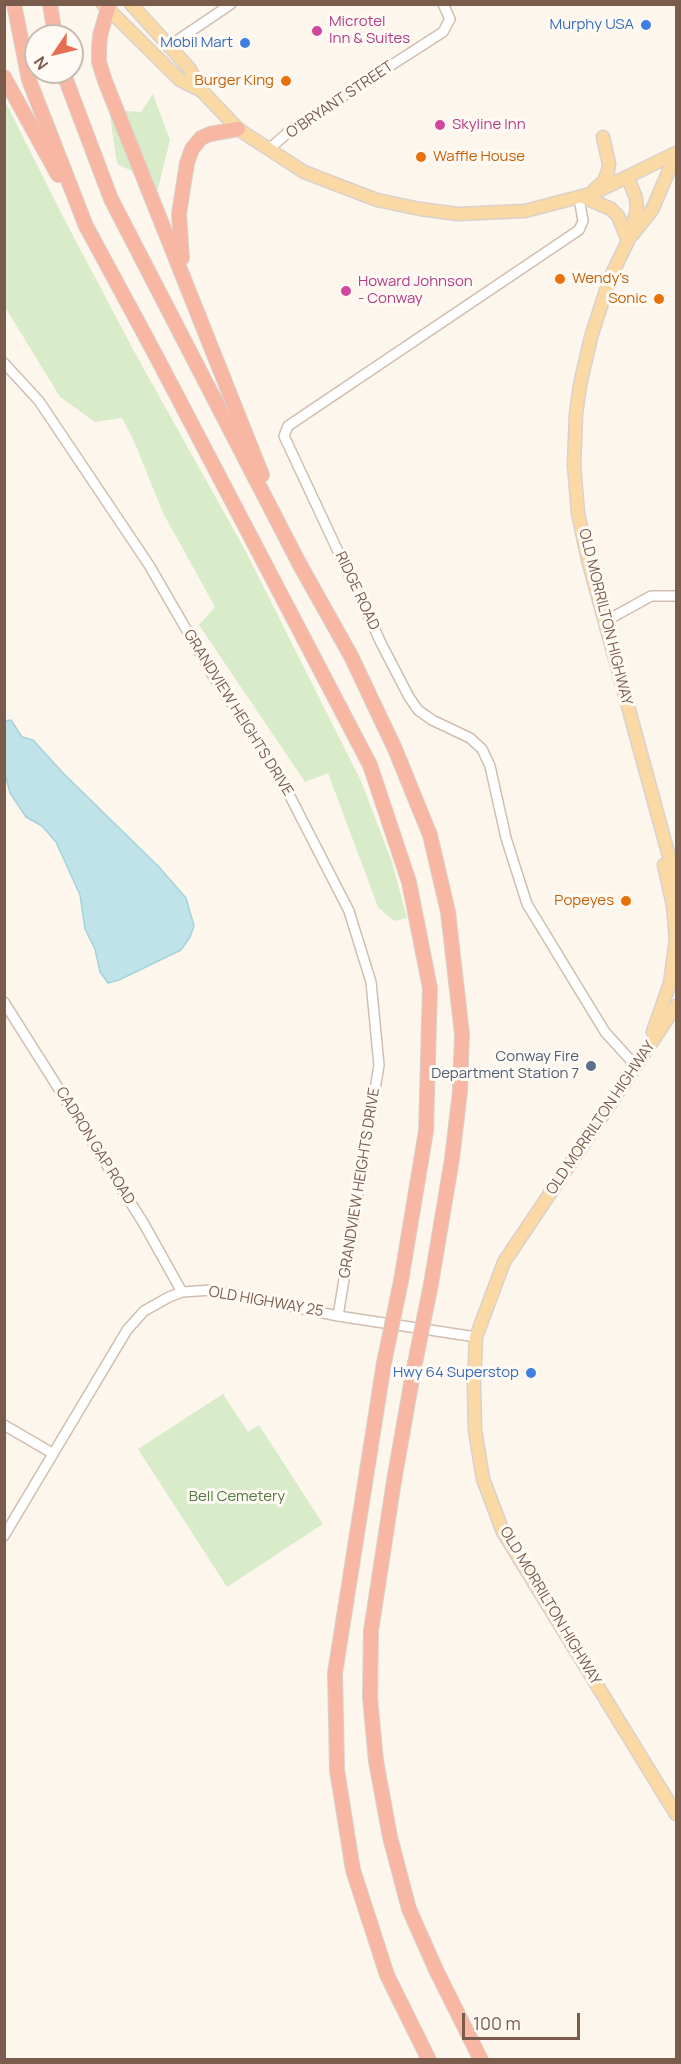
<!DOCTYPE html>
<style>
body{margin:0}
#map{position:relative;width:681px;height:2064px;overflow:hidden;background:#fdf6ec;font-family:Manrope,sans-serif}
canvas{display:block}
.frame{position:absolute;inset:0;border:6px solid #7a5c4d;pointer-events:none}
.north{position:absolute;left:24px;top:24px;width:60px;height:60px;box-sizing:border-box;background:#fffaf3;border:2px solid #cabbb1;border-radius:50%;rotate:235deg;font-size:16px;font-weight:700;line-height:24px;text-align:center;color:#7a5c4d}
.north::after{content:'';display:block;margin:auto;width:21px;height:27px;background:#e76f51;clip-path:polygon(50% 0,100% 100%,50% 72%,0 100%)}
.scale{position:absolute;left:462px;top:2013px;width:118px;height:27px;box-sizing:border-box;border:3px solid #7a5c4d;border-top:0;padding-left:8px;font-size:18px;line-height:21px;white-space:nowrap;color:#7a5c4d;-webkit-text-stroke:4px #fffaf3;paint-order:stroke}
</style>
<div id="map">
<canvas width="681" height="2064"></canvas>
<div class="frame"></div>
<div class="north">N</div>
<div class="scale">100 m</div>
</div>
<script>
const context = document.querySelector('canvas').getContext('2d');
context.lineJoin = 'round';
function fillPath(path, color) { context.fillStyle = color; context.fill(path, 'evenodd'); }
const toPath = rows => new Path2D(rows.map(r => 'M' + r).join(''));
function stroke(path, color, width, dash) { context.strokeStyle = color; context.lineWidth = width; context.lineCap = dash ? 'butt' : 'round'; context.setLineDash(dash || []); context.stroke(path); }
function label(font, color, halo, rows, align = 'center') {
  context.font = font + ' Manrope,sans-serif'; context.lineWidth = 6; context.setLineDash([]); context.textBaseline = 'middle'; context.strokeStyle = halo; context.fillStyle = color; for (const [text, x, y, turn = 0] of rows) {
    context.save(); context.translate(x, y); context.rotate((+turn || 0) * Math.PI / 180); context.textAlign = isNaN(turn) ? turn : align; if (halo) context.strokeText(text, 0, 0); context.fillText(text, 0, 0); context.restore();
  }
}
fillPath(toPath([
 [153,94,170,140,157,193,145,199,138,174,117,164,110,116,127,111,141,112],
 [5,101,59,209,135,353,245,550,361,781,392,862,407,918,394,921,378,907,328,773,305,782,199,625,215,607,163,513,134,441,122,418,95,422,60,397,5,307],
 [223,1394,248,1432,259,1425,323,1524,227,1587,138,1449]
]), '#d8ecc9');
const water = toPath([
 [11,720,22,737,33,740,63,773,159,867,186,898,194,926,190,937,181,950,119,980,108,983,100,972,95,949,85,929,80,895,56,842,42,826,26,817,10,793,5,773,4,721,11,720]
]);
fillPath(water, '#bfe3e8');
stroke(water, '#a5d3da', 1.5);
const minor = toPath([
 [169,46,231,4],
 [269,149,292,129,443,32,450,19,443,4],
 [579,198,583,221,579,230,288,426,284,436,381,643,409,697,418,710,432,720,470,738,482,749,490,766,506,838,527,904,605,1032,635,1065],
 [4,363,39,401,149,565,215,679,277,771,349,911,371,982,379,1065,338,1316],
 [604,622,651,596,676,596],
 [4,1002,144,1224,182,1292],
 [4,1425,52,1453],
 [4,1536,127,1330,144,1311,169,1297,182,1292,212,1290,338,1316,476,1337]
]);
const major = toPath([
 [103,4,180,80,202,91],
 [131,4,189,68,202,91,238,129,304,172,377,200,420,209,458,214,525,211,594,193,676,153],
 [628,178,636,198,637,209,628,241,610,278,591,337,580,385,576,414,574,465,578,513,588,560,676,882],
 [594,190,604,181,608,171,609,164,603,137],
 [583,197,611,209,618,216,628,241],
 [632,235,652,210,676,154],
 [676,1006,504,1262,476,1337,474,1385,475,1430,483,1479,503,1532,676,1814],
 [653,1032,670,983,676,940,673,905,664,865]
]);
const highway = toPath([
 [14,4,29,80,86,226,154,352,370,765,409,882,430,988,426,1131,401,1281],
 [50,4,55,36],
 [109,4,100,36,99,48,99,62,105,81,262,475],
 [63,72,111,199,300,565,351,656,395,749,430,835,448,912,462,1034,460,1091,452,1159,431,1284],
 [4,77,58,175],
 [182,258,179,214,187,163,192,149,201,138,210,134,238,129],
 [384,1363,335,1673,337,1770,353,1870,387,1975,429,2060],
 [413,1373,394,1481,371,1631,370,1698,376,1761,390,1837,409,1909,437,1972,481,2060]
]);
stroke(minor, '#d1beb0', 12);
stroke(major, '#dad1cd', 15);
stroke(highway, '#dad1cd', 16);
stroke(minor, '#fff', 9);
stroke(major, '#fbd9a5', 12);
stroke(highway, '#f7b7a3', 14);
const highwayBridge = toPath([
 [384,1363,401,1281],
 [413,1373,431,1284]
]);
stroke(highwayBridge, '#dad1cd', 16, []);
stroke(highwayBridge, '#f7b7a3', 14);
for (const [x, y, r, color] of [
 [646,25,6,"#3f7fe0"],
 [317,31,6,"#d1479c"],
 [245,43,6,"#3f7fe0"],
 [286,81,6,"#e8710a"],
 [440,125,6,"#d1479c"],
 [421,157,6,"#e8710a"],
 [560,279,6,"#e8710a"],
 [346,291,6,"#d1479c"],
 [659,299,6,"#e8710a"],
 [626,901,6,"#e8710a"],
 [591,1066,6,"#5c6f8a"],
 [531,1373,6,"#3f7fe0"]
]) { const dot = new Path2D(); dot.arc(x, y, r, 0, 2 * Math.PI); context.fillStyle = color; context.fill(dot); stroke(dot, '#fffaf3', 2); }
label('15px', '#b23c85', '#fffaf3', [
 ["Microtel",329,22],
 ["Inn & Suites",329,39],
 ["Skyline Inn",452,125],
 ["Howard Johnson",358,282],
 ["- Conway",358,299]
], 'left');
label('15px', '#366cbe', '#fffaf3', [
 ["Murphy USA",634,25],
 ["Mobil Mart",233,43],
 ["Hwy 64 Superstop",519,1373]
], 'right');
label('15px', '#c56008', '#fffaf3', [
 ["Burger King",274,81],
 ["Waffle House",433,157,"left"],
 ["Wendy's",572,279,"left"],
 ["Sonic",647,299],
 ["Popeyes",614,901]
], 'right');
label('15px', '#7a5c4d', '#fffaf3', [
 ["O'BRYANT STREET",340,100,-34],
 ["RIDGE ROAD",357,591,65],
 ["OLD MORRILTON HIGHWAY",605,617,76],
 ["GRANDVIEW HEIGHTS DRIVE",238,713,58],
 ["OLD MORRILTON HIGHWAY",601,1118,-56],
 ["CADRON GAP ROAD",95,1146,58],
 ["GRANDVIEW HEIGHTS DRIVE",360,1183,-81],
 ["OLD HIGHWAY 25",266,1302,10],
 ["OLD MORRILTON HIGHWAY",550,1606,59]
]);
label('15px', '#4e5e75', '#fffaf3', [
 ["Conway Fire",579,1057],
 ["Department Station 7",579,1074]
], 'right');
label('15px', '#537a41', '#fffaf3', [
 ["Bell Cemetery",237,1497]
]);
</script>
